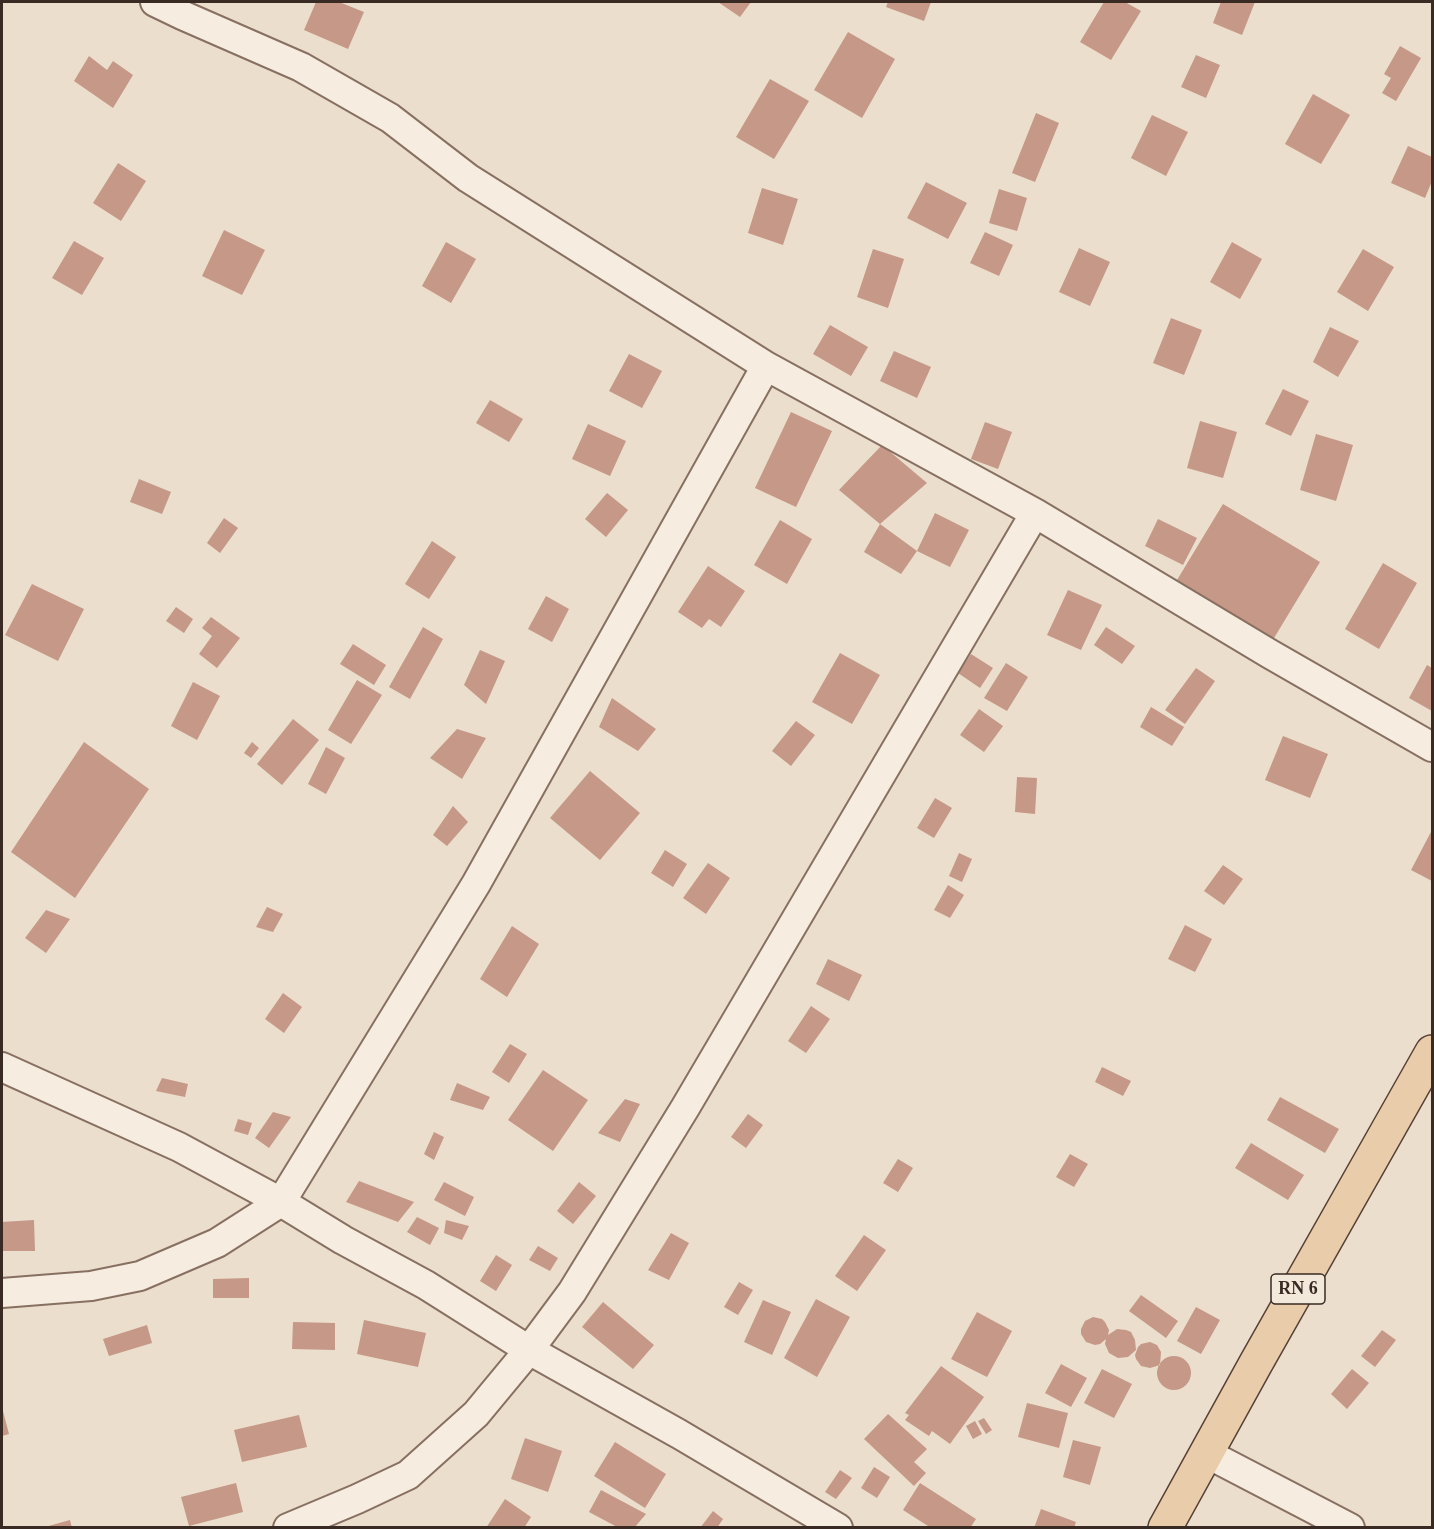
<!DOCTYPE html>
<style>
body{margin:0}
#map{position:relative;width:1434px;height:1529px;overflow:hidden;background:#ebdecd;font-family:"Times New Roman",serif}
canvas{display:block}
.frame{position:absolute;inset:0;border:3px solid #392b23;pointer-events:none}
</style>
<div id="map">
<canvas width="1434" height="1529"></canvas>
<div class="frame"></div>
</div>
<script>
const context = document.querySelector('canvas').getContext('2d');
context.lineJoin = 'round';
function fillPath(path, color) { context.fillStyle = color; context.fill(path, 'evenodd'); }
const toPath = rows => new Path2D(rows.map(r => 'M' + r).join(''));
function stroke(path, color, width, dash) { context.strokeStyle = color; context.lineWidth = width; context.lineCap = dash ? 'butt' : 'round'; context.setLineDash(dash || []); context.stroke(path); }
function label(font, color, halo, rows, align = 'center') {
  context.font = font + ' "Times New Roman",serif'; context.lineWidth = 4.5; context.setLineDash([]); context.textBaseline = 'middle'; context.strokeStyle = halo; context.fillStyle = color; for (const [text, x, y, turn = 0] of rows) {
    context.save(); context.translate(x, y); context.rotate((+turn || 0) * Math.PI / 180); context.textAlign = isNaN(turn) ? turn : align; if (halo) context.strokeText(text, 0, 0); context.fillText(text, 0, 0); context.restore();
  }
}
fillPath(toPath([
 [316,2,339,2,364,12,348,49,304,30],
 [718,2,751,2,740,17],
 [888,2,931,2,924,21,886,7],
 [1104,2,1125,2,1141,11,1111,60,1080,42],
 [1221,2,1255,2,1242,35,1213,23],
 [848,32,895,59,862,118,814,90],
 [1400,46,1421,58,1396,101,1382,93,1391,78,1384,74],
 [1196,55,1220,65,1206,98,1181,87],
 [89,56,107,70,113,61,133,75,113,108,74,81],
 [770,79,809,101,774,159,736,137],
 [1313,94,1350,115,1321,164,1285,144],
 [1036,113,1059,123,1035,182,1012,173],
 [1152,115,1188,132,1166,176,1131,158],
 [1408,146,1432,157,1432,181,1425,198,1391,183],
 [118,163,146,181,121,221,93,203],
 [926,182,967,203,948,239,907,218],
 [762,188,798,199,783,245,748,233],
 [999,189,1027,198,1017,231,989,223],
 [224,230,265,250,242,295,202,276],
 [985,232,1013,245,999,276,970,263],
 [74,241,104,258,82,295,52,278],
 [446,242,476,259,451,303,422,286],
 [1232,242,1262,259,1240,299,1210,282],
 [1079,248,1110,262,1090,306,1059,292],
 [873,249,904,259,888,308,857,297],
 [1363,249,1394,267,1368,311,1337,292],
 [1171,318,1202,330,1184,375,1153,363],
 [830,325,868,347,851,376,813,354],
 [1330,327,1359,341,1338,377,1313,362],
 [894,351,931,367,917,398,880,381],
 [629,354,662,371,642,408,609,391],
 [1283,389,1309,401,1291,436,1265,424],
 [490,400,523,419,509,442,476,423],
 [791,412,832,431,796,507,755,488],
 [1200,421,1237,432,1223,478,1187,468],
 [985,422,1012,432,998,469,971,459],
 [588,424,626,441,610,476,572,459],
 [1316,434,1353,445,1336,501,1300,490],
 [882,445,927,483,880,524,839,490],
 [139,479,171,492,162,514,130,502],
 [607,493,628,510,606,537,585,519],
 [1223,504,1320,562,1271,643,1174,585],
 [935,513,969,530,950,567,917,551],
 [224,518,238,528,220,553,207,543],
 [1158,519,1197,538,1183,565,1145,546],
 [780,520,812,539,787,584,754,565],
 [880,524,917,551,901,574,864,552],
 [432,541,456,557,429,599,405,584],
 [1383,563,1417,583,1379,649,1345,629],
 [708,566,745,591,721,627,709,619,702,628,678,612],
 [32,584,84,609,58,661,5,635],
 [1068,590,1102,605,1081,650,1047,635],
 [546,596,569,609,552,642,528,629],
 [176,607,193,619,184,633,166,621],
 [211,617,240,638,217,668,199,654,212,636,202,628],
 [423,627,443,639,410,699,389,687],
 [1106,627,1135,646,1122,664,1094,645],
 [353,644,386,665,374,685,340,664],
 [480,650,505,661,486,704,464,685],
 [840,653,880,675,852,724,812,702],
 [971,654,993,668,980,688,958,673],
 [1006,663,1028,677,1007,711,984,698],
 [1427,665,1432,668,1432,711,1409,698],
 [1196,668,1215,681,1185,724,1165,710],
 [357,680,382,695,351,744,328,730],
 [193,682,220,696,197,740,171,726],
 [612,698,656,729,638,751,599,727],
 [1151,707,1184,727,1172,746,1140,727],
 [979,709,1003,726,984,752,960,735],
 [293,719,319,740,282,785,257,764],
 [796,721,815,735,791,766,772,751],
 [457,729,486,738,462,779,430,758],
 [1283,736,1328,754,1310,798,1265,780],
 [84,742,149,789,75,898,11,852],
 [252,742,259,748,251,758,244,753],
 [326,747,345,758,326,794,308,784],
 [590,771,640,813,600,860,550,818],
 [1017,777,1037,778,1035,814,1015,812],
 [935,798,952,808,934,838,917,828],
 [453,806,468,822,447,846,433,835],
 [1432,830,1432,881,1411,870],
 [665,850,687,864,673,887,651,873],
 [959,853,972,859,962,882,949,876],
 [708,863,730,878,706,914,683,898],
 [1223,865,1243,879,1224,905,1204,891],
 [948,885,964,895,950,918,934,910],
 [267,907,283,914,273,932,256,927],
 [46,910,70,919,46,953,25,938],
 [1185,925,1212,939,1195,972,1168,959],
 [512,926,539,944,507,997,480,979],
 [828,959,862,975,849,1001,816,984],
 [283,993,302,1007,284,1033,265,1019],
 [811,1006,830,1019,806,1053,788,1041],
 [510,1044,527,1054,509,1083,492,1072],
 [1102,1067,1131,1081,1123,1096,1095,1082],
 [543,1070,588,1100,553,1151,508,1120],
 [162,1078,188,1084,185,1097,156,1091],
 [457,1083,490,1097,483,1110,450,1100],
 [1280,1097,1339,1129,1325,1153,1267,1120],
 [625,1099,640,1104,620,1142,598,1133],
 [273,1112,291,1117,269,1148,255,1138],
 [748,1114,763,1125,746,1148,731,1137],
 [238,1119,252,1123,248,1135,234,1131],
 [434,1132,444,1137,434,1160,424,1154],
 [1251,1143,1304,1175,1288,1200,1235,1168],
 [1070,1154,1088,1164,1074,1187,1056,1177],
 [898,1159,913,1168,898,1192,883,1183],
 [359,1181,414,1202,398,1222,346,1202],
 [444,1182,474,1197,465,1216,434,1200],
 [579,1182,596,1196,573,1224,557,1211],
 [417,1217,439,1228,430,1245,407,1232],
 [34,1220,35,1251,2,1251,2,1222],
 [446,1220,469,1226,462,1240,444,1233],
 [671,1233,689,1243,669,1280,648,1270],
 [864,1235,886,1250,857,1291,835,1276],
 [538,1246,558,1258,550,1271,529,1260],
 [496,1255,512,1265,496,1291,480,1281],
 [249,1278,249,1298,213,1298,213,1279],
 [739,1282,753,1290,738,1315,724,1307],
 [1141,1295,1178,1321,1166,1338,1129,1311],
 [816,1299,850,1317,817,1377,784,1358],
 [763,1300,791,1312,772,1355,744,1342],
 [603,1302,654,1345,633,1369,582,1327],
 [1196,1307,1220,1320,1201,1354,1177,1341],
 [977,1312,1012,1331,987,1377,951,1359],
 [1093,1317,1102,1319,1105,1322,1109,1330,1108,1335,1117,1329,1126,1330,1131,1332,1135,1340,1136,1350,1128,1357,1118,1358,1109,1353,1105,1344,1106,1339,1100,1344,1095,1345,1086,1342,1081,1334,1081,1329,1085,1321],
 [364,1320,426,1333,418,1367,357,1354],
 [293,1322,335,1323,335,1350,292,1349],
 [147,1325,152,1343,109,1356,103,1339],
 [1382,1330,1396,1340,1375,1367,1361,1356],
 [1150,1342,1157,1345,1161,1352,1160,1365,1150,1368,1141,1366,1136,1359,1135,1355,1138,1347,1141,1344],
 '1157 1373a17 17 0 1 1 34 0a17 17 0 1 1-34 0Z',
 [1061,1364,1087,1378,1071,1407,1045,1393],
 [941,1366,984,1397,950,1444,932,1431,929,1436,905,1420,909,1415,905,1413],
 [1102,1369,1132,1384,1114,1418,1084,1403],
 [1352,1369,1369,1383,1347,1409,1331,1394],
 [1027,1403,1068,1413,1059,1448,1018,1437],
 [3,1411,9,1434,2,1436,2,1412],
 [888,1414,927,1449,914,1462,926,1473,914,1486,864,1439],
 [299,1415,307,1447,242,1462,234,1430],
 [984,1418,992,1430,986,1434,978,1421],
 [975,1421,982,1434,973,1439,966,1426],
 [525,1438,562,1451,548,1492,511,1479],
 [1073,1440,1101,1447,1090,1485,1063,1477],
 [615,1442,666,1474,645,1508,594,1476],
 [874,1467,890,1477,877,1498,861,1488],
 [840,1470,852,1478,836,1499,825,1492],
 [236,1483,243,1512,189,1526,181,1497],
 [920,1483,976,1519,970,1528,927,1528,928,1526,903,1510],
 [601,1490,646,1514,634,1528,619,1528,589,1512],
 [505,1499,531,1517,524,1528,486,1528],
 [1041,1509,1076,1522,1074,1528,1034,1528],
 [713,1511,723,1519,717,1528,700,1528],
 [70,1520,72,1528,45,1528,45,1527]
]), '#c59887');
const minor = toPath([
 [155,2,182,15,301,67,390,118,468,178,766,366,1035,513,1270,654,1432,747],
 [2,1067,179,1147,281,1202,343,1240,426,1285,529,1350,679,1434,838,1528],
 [2,1293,91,1286,140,1276,217,1243,281,1202,476,884,766,366],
 [1206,1453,1350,1528],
 [288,1528,357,1499,408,1475,476,1414,529,1350,572,1292,685,1108,1035,513]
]);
const primary = toPath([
 [1165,1528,1256,1363,1432,1052]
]);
stroke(minor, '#877062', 32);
stroke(primary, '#554035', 36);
stroke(minor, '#f6ecdf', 28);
stroke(primary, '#e9ccaa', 33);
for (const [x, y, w] of [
 [1298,1289,54]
]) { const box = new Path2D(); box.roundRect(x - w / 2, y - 15, w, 30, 4.5); context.fillStyle = '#f3e9db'; context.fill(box); stroke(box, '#392b23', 1.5); }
label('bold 18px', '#392b23', null, [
 ["RN 6",1298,1289]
]);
</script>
